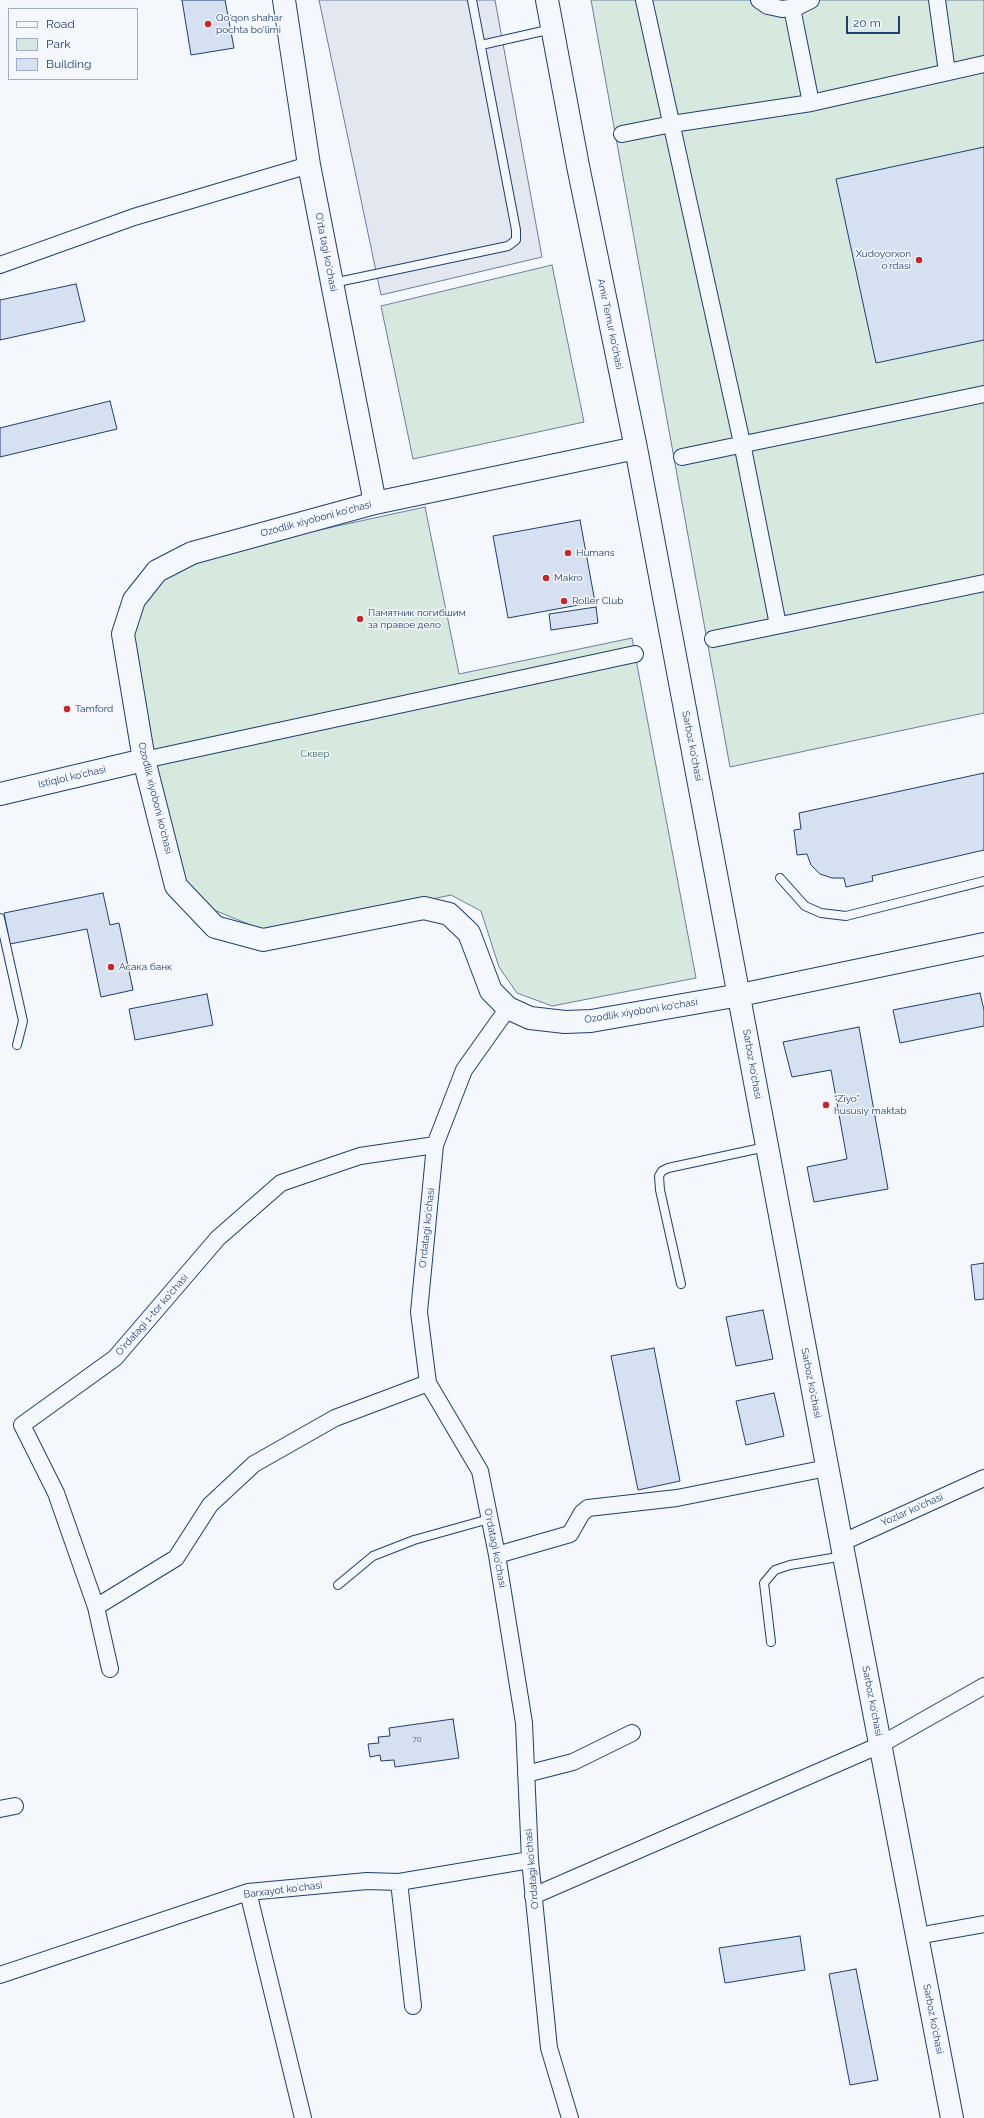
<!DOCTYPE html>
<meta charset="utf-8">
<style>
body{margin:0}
#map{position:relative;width:984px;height:2118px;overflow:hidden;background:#f4f7fb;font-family:Raleway,sans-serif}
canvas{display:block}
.legend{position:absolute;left:8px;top:8px;width:130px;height:72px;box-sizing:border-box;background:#f4f7fb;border:1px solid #9eadc5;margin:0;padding:5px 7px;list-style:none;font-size:12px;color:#1d3f73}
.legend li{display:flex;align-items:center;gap:8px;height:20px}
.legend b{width:20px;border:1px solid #9eadc5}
.scale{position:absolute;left:846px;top:16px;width:54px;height:18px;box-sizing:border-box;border:2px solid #1d3f73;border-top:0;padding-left:5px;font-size:12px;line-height:14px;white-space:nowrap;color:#1d3f73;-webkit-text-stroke:3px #f4f7fb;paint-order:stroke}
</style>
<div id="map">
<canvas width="984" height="2118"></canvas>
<ul class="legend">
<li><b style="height:5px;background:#f4f7fb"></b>Road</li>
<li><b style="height:11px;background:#d7e8df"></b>Park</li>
<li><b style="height:11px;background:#d5e0f0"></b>Building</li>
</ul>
<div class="scale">20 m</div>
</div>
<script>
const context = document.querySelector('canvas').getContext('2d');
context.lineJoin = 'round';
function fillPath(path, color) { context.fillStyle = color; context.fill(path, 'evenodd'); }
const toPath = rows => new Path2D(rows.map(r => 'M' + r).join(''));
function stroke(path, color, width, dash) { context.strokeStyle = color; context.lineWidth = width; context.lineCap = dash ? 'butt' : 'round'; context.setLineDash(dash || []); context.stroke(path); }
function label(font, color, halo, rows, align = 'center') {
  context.font = font + ' Raleway,sans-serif'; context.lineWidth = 3; context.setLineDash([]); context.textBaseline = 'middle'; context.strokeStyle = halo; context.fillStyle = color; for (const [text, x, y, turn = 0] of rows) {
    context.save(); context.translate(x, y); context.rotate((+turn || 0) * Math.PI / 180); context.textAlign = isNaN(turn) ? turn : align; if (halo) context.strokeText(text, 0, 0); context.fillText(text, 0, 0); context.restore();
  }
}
const green = toPath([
 [591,0,984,0,984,713,730,767,591,0],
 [552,265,584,422,413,459,381,306,552,265],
 [425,507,459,674,632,638,696,978,552,1006,517,993,499,967,481,911,451,895,270,933,202,905,164,849,129,637,145,592,199,556,425,507]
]);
fillPath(green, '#d7e8df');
stroke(green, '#687fa3', 1);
const parking = toPath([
 [319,0,495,0,542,257,381,295,319,0]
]);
fillPath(parking, '#e3e8f0');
stroke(parking, '#687fa3', 1);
const building = toPath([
 [182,0,225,0,234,48,191,55,182,0],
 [984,147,984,340,876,363,836,179,984,147],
 [76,284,85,321,0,340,0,300,76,284],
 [110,401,117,429,0,457,0,428,110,401],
 [580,520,595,602,508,618,493,536,580,520],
 [596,607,598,623,551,630,549,614,596,607],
 [984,773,984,850,872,876,873,881,846,887,844,878,832,878,820,874,811,865,807,854,797,855,794,830,801,829,799,813,984,773],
 [103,893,110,925,119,923,133,990,101,997,87,929,10,944,4,913,103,893],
 [980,993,984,1010,984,1026,900,1043,893,1010,980,993],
 [207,994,213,1025,135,1040,129,1009,207,994],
 [859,1027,888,1189,814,1202,807,1167,847,1159,831,1070,792,1077,783,1042,859,1027],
 [984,1263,984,1299,975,1300,971,1265,984,1263],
 [763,1310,773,1359,736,1366,726,1317,763,1310],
 [654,1348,680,1481,638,1490,611,1356,654,1348],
 [774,1393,784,1436,746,1445,736,1401,774,1393],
 [453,1719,459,1758,395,1767,394,1760,381,1761,380,1755,370,1757,368,1744,379,1743,378,1737,390,1736,389,1728,453,1719],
 [800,1936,805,1970,725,1983,719,1948,800,1936],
 [856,1969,878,2080,850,2085,829,1974,856,1969]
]);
fillPath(building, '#d5e0f0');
stroke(building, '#1d3f73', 1);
const lane = toPath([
 [481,45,552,29],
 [333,283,508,246,516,240,516,230,472,0],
 [780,878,805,906,821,913,846,916,984,881],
 [0,918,23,1021,17,1045],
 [681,1284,660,1190,659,1176,662,1171,668,1168,766,1147],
 [338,1585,373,1556,414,1540,489,1519],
 [771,1642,764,1583,775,1570,790,1565,844,1556]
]);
const street = toPath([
 [644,0,742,443,778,625],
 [759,0,768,6,782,9,797,7,811,0],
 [937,0,947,72],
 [792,8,811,103],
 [622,134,672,124,811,103,984,64],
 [0,265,134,217,309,165],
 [682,457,984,394],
 [713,639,984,583],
 [144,760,635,654],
 [508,1008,464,1070,435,1145,419,1312,428,1383,480,1471,497,1555,524,1723,530,1860,549,2048,570,2118],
 [841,1543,984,1478],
 [497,1555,570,1534,582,1513,588,1508,677,1498,827,1468],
 [96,1607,176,1558,210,1505,254,1464,335,1418,428,1383],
 [110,1669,96,1607,56,1493,22,1425,115,1358,218,1238,281,1183,360,1156,435,1145],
 [526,1774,573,1762,632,1733],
 [0,1809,15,1806],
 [399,1882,413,2006],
 [248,1892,303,2118],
 [533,1896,880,1745,984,1686],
 [917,1936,984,1924],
 [0,1975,248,1892,367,1881,399,1882,530,1860]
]);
const secondary = toPath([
 [284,0,309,165,375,503],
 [547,0,578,166,636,448,844,1556,952,2118],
 [636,448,375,503,192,553,157,571,134,600,123,634,144,760,176,886,215,927,263,940,424,908,449,914,469,933,491,991,508,1008,530,1018,565,1022,591,1021,740,995,984,944],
 [0,794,144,760]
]);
stroke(lane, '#1d3f73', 10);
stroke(street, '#1d3f73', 18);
stroke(secondary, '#1d3f73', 24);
stroke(lane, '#f4f7fb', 8);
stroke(street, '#f4f7fb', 16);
stroke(secondary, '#f4f7fb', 22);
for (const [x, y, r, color] of [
 [208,24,4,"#c62828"],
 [919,260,4,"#c62828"],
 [568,553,4,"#c62828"],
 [546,578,4,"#c62828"],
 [564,601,4,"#c62828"],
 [360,619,4,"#c62828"],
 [67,709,4,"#c62828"],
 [111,967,4,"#c62828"],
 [826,1105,4,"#c62828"]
]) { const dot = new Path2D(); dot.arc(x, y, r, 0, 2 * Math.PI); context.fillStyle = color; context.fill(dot); stroke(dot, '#f4f7fb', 1.5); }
label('8px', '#4b6792', null, [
 ["70",417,1740]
]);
label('10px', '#1d3f73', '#f4f7fb', [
 ["Qo‘qon shahar",216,18],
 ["pochta bo‘limi",216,30],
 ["Xudoyorxon",911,254,"right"],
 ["oʻrdasi",911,266,"right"],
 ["Humans",576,553],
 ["Makro",554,578],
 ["Roller Club",572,601],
 ["Памятник погибшим",368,613],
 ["за правое дело",368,625],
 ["Tamford",75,709],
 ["Асака банк",119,967],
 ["“Ziyo”",834,1099],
 ["hususiy maktab",834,1111]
], 'left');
label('10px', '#1d3f73', '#f4f7fb', [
 ["O'rta tagi ko'chasi",326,252,79],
 ["Amir Temur ko'chasi",610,324,78],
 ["Ozodlik xiyoboni ko'chasi",316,519,-15],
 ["Sarboz ko'chasi",692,746,79],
 ["Istiqlol ko'chasi",72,777,-13],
 ["Ozodlik xiyoboni ko'chasi",155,798,76],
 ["Ozodlik xiyoboni ko'chasi",641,1011,-9],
 ["Sarboz ko'chasi",752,1064,80],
 ["O'rdatagi ko'chasi",427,1228,-84],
 ["O'rdatagi 1-tor ko'chasi",152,1315,-49],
 ["Sarboz ko'chasi",811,1383,79],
 ["Yozlar ko'chasi",912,1510,-24],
 ["O'rdatagi ko'chasi",495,1548,79],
 ["Sarboz ko'chasi",872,1701,79],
 ["O'rdatagi ko'chasi",532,1869,-95],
 ["Barxayot koʻchasi",283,1890,-7],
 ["Sarboz ko'chasi",933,2019,79]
]);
label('10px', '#2c6c60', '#f4f7fb', [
 ["Сквер",315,754]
]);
</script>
